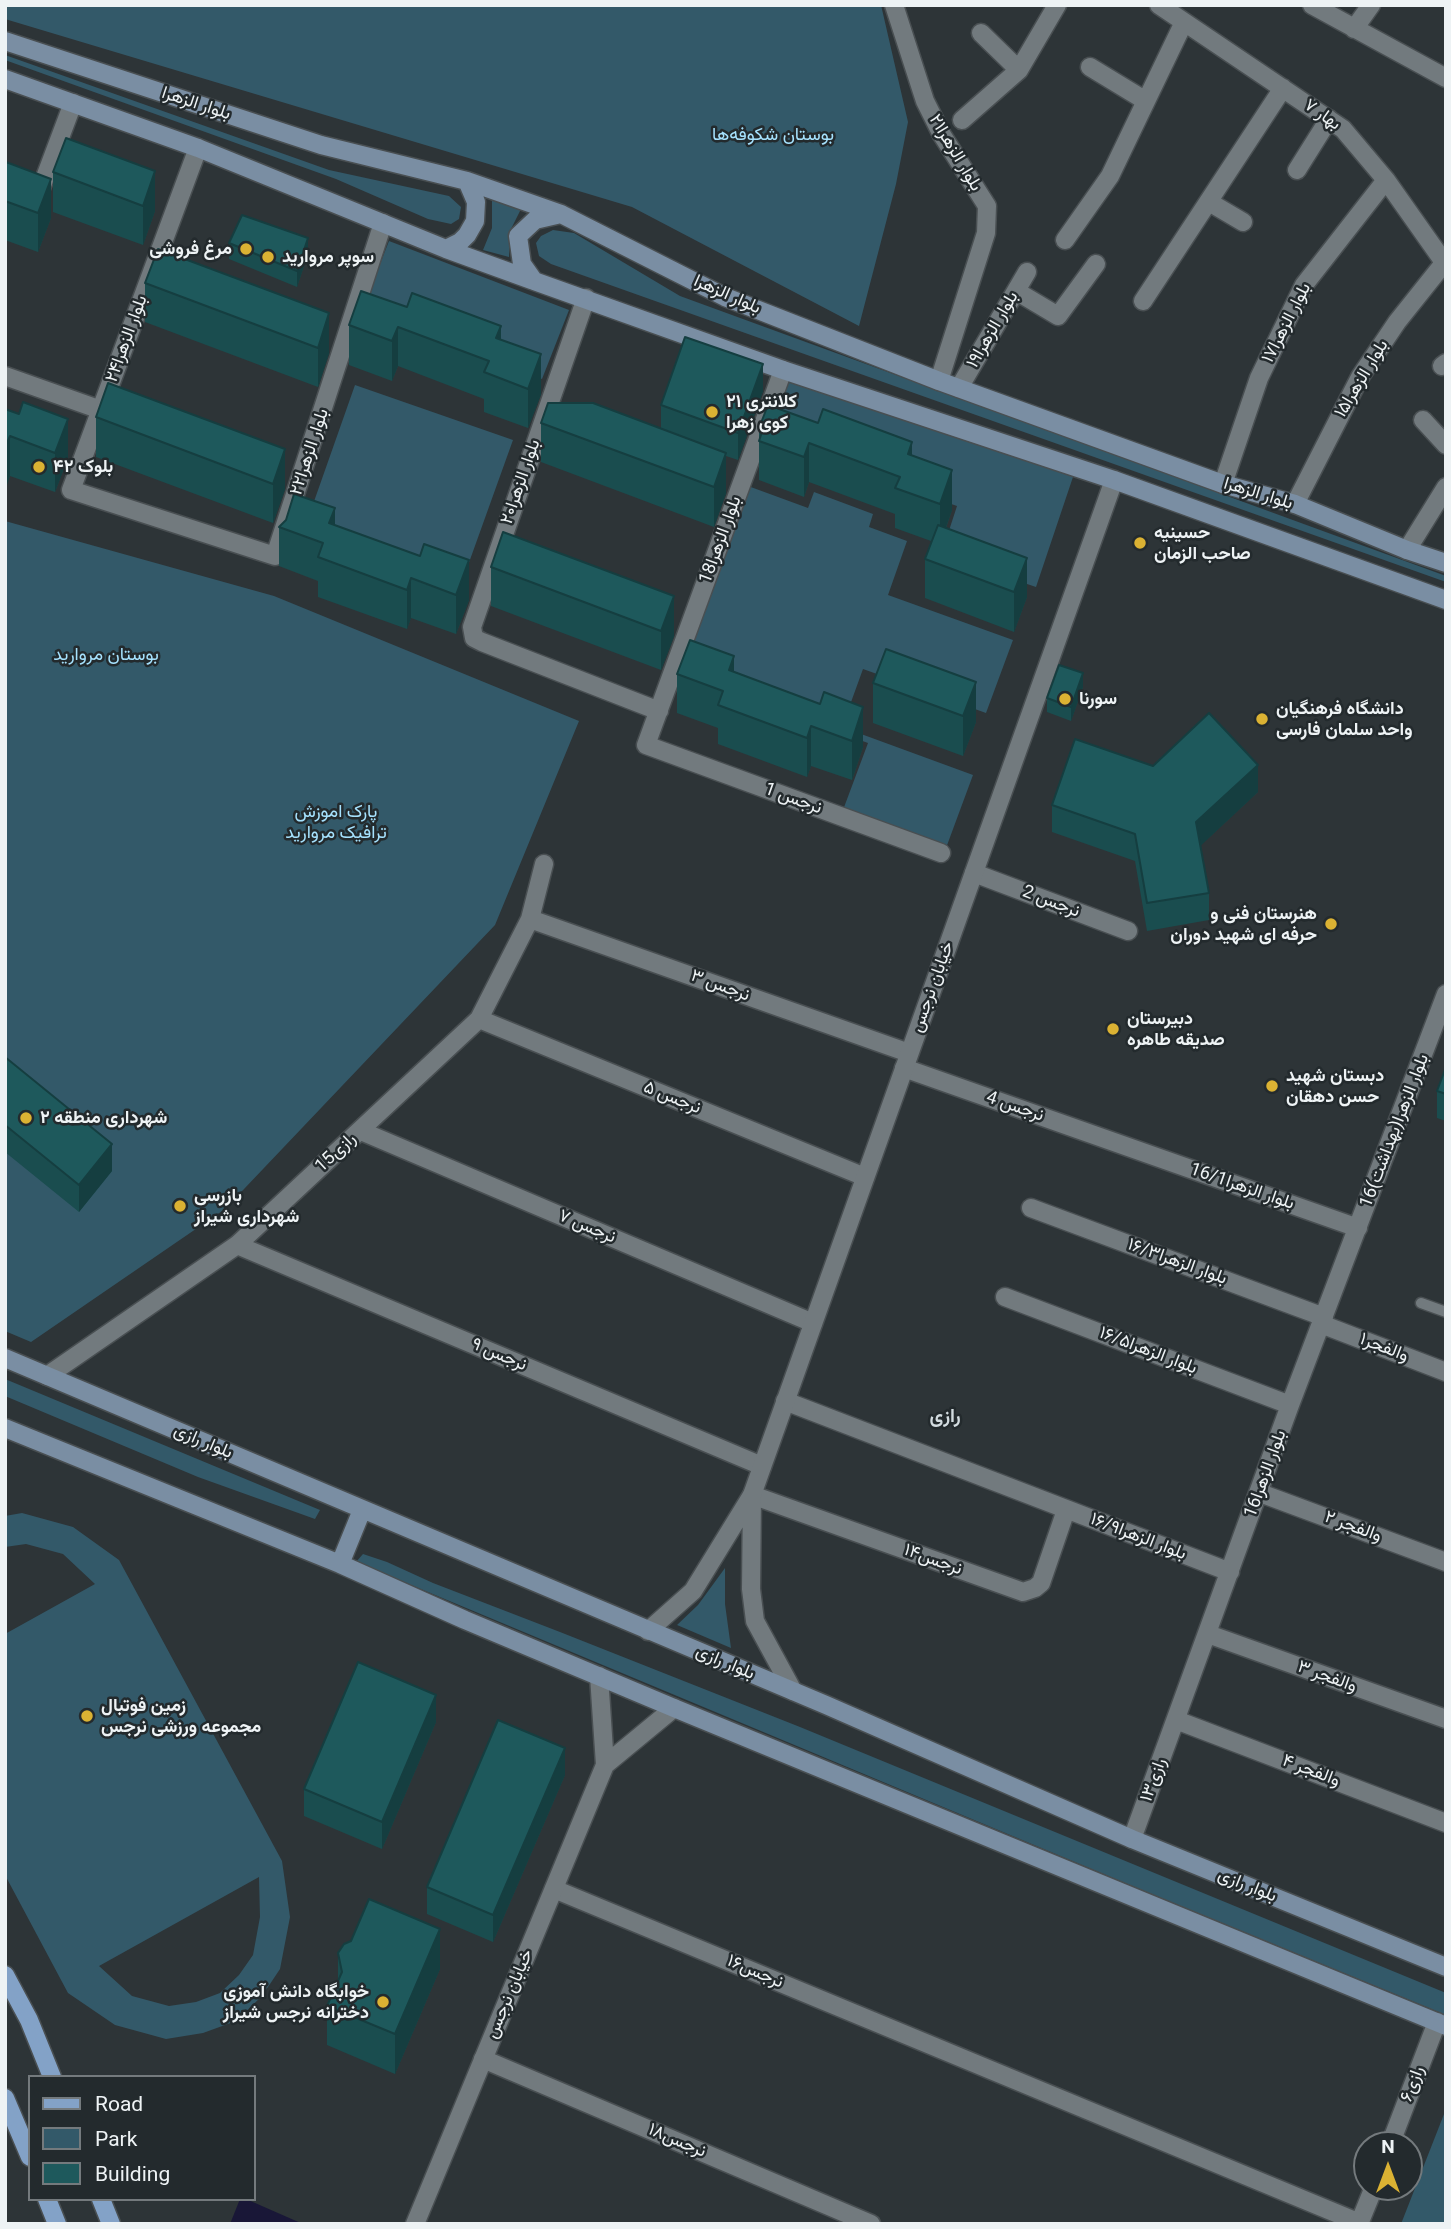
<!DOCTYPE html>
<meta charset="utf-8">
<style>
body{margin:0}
#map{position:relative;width:1451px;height:2229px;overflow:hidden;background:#2d3437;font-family:Roboto,sans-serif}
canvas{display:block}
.frame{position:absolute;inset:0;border:7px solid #eef3f5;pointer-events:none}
.legend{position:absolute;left:28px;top:2075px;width:228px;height:126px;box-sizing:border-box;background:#232a2d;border:2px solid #747a7d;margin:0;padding:9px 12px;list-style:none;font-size:21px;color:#eef3f5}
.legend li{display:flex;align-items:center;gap:14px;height:35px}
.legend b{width:35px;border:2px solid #747a7d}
.north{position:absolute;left:1353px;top:2131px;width:70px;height:70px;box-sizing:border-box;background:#232a2d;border:2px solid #747a7d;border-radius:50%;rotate:0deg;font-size:19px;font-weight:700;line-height:28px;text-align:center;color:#eef3f5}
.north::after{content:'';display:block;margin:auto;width:24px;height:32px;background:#dbb233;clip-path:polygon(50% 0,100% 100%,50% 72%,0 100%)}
</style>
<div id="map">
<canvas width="1451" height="2229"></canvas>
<div class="frame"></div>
<ul class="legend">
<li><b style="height:9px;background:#83a2c7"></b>Road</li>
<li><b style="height:19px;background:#335969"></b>Park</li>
<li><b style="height:19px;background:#1e595c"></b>Building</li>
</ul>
<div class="north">N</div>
</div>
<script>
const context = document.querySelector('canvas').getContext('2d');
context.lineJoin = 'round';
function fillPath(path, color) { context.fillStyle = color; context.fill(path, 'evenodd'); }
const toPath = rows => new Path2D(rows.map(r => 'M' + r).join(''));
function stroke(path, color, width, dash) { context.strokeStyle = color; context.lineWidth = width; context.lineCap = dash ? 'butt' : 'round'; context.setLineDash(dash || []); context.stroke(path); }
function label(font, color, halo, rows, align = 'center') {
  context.font = font + ' Roboto,Vazirmatn,sans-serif'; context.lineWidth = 5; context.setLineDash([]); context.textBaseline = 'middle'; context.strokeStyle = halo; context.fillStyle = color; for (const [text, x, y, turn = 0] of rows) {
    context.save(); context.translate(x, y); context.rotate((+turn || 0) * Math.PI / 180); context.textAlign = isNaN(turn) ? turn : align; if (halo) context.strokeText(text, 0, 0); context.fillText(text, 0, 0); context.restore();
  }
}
fillPath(toPath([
 [5,5,881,5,908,122,896,184,859,326,632,207,5,19],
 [5,55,329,170,449,196,461,207,459,219,451,224,428,219,336,179,5,60],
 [492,198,522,207,510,231,509,257,483,250,492,228],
 [553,230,574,233,680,296,1446,576,1446,582,551,264,539,256,536,243,541,236],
 [389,241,569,310,542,379,362,310],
 [786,379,1074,474,1036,587,941,555,957,506,766,440],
 [355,385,513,440,462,582,305,527],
 [748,486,808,508,814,492,873,514,869,527,907,541,888,595,1013,640,986,713,863,669,842,727,973,775,946,848,843,810,868,743,810,722,681,669],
 [5,521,274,596,579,721,495,925,225,1209,31,1342,5,1331],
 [5,1379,320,1510,315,1519,198,1477,5,1396],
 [22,1513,73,1527,119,1560,282,1861,290,1917,280,1969,262,1996,236,2021,203,2033,166,2039,115,2025,68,1993,5,1875,5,1634,95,1584,63,1554,26,1544,5,1547,5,1516],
 [259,1877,260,1917,253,1955,239,1975,220,1993,196,2002,169,2006,132,1996,99,1966],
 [363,1554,387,1562,433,1583,560,1632,800,1727,1446,1993,1446,2015,1161,1898,356,1562],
 [725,1568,725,1604,731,1648,677,1625,698,1605],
 [1446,2109,1446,2224,1401,2224]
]), '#335969');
fillPath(toPath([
 [240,2199,246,2199,303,2224,230,2224]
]), '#191737');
const service = toPath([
 [1421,1303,1446,1312]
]);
const minor = toPath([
 [894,5,925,101,942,135,987,206,986,233,939,381],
 [1159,5,1343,129,1386,180,1446,265],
 [1312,5,1446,78],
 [1354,29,1371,5],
 [981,33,1019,70],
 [1090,67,1146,101],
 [962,120,1019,70,1057,5],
 [198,148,71,490,275,556,383,223],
 [1297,170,1329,119],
 [41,188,73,103],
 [1209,202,1243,222],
 [1065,240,1110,176,1184,22],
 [1016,291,1058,316,1096,264],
 [586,298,472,627,474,638,482,642,659,711],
 [1143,301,1283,88],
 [1442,366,1446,363],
 [783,370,646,745,941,853],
 [5,376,101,410],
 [959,388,1027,272],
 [1423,420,1446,445],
 [1223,484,1259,378,1304,285,1386,180],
 [1295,504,1360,377,1397,322,1444,263],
 [1407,550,1446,487],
 [974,873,1128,931],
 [530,919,909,1053],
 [479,1019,865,1177],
 [904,1068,1358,1228],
 [361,1131,813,1323],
 [1031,1208,1324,1317],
 [237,1245,762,1466],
 [1005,1297,1290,1405],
 [1321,1324,1446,1372],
 [47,1376,237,1245,479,1019,530,919,544,864],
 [785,1401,1230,1572],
 [1260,1493,1446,1562],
 [752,1495,1023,1592,1035,1588,1041,1583,1066,1510],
 [1208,1634,1446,1719],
 [1176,1720,1446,1823],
 [1132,1839,1290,1405,1446,994],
 [554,1889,1360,2223],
 [483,2059,871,2224],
 [1390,2145,1437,2022],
 [1359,2224,1374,2187]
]);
const tertiary = toPath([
 [752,1495,751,1589,755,1621,793,1691],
 [648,1631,693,1591,752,1495,1114,480],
 [605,1765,674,1708],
 [415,2224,605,1765,599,1676]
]);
const secondary = toPath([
 [5,41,321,145,467,181,561,214,725,297,939,381,1223,484,1295,504,1407,550,1446,563],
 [5,79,198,148,446,249,534,281,783,370,1114,480,1446,600],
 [446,249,460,242,467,235,475,221,476,202,467,181],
 [534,281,522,264,518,236,535,220,561,214],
 [5,1358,826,1705,1132,1839,1446,1967],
 [5,1428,340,1564,465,1620,674,1708,1446,2026],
 [340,1564,362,1510]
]);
const primary = toPath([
 [5,1975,29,2020,52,2077],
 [5,2098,30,2157],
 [47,2199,57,2224],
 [101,2199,111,2224]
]);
stroke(service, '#494f52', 13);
stroke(minor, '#494f52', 21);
stroke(tertiary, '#494f52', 21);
stroke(secondary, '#494f52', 21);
stroke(primary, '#494f52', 21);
stroke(service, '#727a7e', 10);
stroke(minor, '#727a7e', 18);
stroke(tertiary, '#727a7e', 18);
stroke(secondary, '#7a8ea3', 18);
stroke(primary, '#83a2c7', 18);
fillPath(toPath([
 [5,165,51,218,38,252,5,240],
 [53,172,155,211,143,245,53,212],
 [229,243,308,254,297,287,229,259],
 [158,249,329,353,318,387,145,322,145,283],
 [407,307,501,340,541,394,528,428,484,412,484,399,398,366,392,381,349,365,349,325],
 [763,391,738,460,726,456,726,493,714,527,541,462,541,423,661,429,661,405],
 [5,409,68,458,55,492,10,476,5,487],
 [96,417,285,449,285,489,273,523,96,457],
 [818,423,912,455,952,510,946,528,1027,597,1014,632,925,598,925,559,931,541,895,528,895,514,809,482,804,497,759,480,759,428],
 [335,525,420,556,469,600,456,634,411,618,407,629,318,597,318,581,279,566,279,527],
 [491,567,674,636,661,670,491,606],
 [886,649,976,722,963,756,873,723,873,683],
 [734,672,863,747,852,780,811,766,807,777,718,744,718,728,677,713,677,674],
 [1083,687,1071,721,1047,712,1047,698],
 [1153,766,1258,792,1200,846,1209,893,1209,920,1147,931,1135,861,1052,832,1052,805],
 [5,1057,112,1171,79,1212,5,1152],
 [1446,1067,1446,1121,1437,1118,1437,1091],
 [436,1722,382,1849,304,1816,304,1789],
 [565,1775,493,1942,427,1914,427,1887],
 [351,1941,440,1969,395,2074,327,2045,327,2006,338,1983,338,1953]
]), '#1a4d4f');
fillPath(toPath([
 [155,171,155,211,143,245,143,206],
 [51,179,51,218,38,252,38,213],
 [308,238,308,254,297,287,297,271],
 [329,313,329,353,318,387,318,348],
 [501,326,501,366,496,378,496,338],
 [398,327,398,366,392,381,392,341],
 [541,354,541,394,528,428,528,389],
 [763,364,763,391,738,460,738,433],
 [68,419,68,458,55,492,55,453],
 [10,436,10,476,6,488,6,448],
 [912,442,912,482,908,454],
 [809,443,809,482,804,497,804,457],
 [285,449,285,489,273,523,273,484],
 [726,453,726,493,714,527,714,487],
 [952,470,952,510,940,544,940,504],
 [335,508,335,548,329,562,329,523],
 [1027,558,1027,597,1014,632,1014,592],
 [469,560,469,600,456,634,456,595],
 [411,578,411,618,407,629,407,590],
 [674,596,674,636,661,670,661,631],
 [734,656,734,696,729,710,729,670],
 [1083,673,1083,687,1071,721,1071,707],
 [976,682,976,722,963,756,963,716],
 [863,707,863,747,852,780,852,741],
 [811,726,811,766,807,777,807,738],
 [1258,765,1258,792,1196,850,1196,822],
 [112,1144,112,1171,79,1212,79,1185],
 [436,1695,436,1722,382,1849,382,1822],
 [565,1748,565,1775,493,1942,493,1915],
 [440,1929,440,1969,395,2074,395,2034]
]), '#153e40');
const building = toPath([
 [66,138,155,171,143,206,53,172,66,138],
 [6,162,51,179,38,213,5,201,5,165,6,162],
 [242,215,308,238,297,271,229,243,242,215],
 [158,249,329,313,318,348,145,283,158,249],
 [361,291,407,307,412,293,501,326,496,338,541,354,528,389,484,372,489,361,398,327,392,341,349,325,361,291],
 [685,337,763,364,738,433,661,405,685,337],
 [108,383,285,449,273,484,96,417,108,383],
 [23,402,68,419,55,453,10,436,5,448,5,409,19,414,23,402],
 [548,403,593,403,726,453,714,487,541,423,548,403],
 [768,405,818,423,823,409,912,442,908,454,952,470,940,504,895,488,900,477,809,443,804,457,759,441,763,429,759,428,768,405],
 [294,494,335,508,329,523,420,556,424,544,469,560,456,595,411,578,407,590,318,557,323,543,279,527,286,520,294,494],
 [938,525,1027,558,1014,592,925,559,938,525],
 [503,532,674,596,661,631,491,567,503,532],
 [690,640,734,656,729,670,820,704,824,692,863,707,852,741,811,726,807,738,718,705,723,691,677,674,690,640],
 [886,649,976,682,963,716,873,683,886,649],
 [1059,665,1083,673,1071,707,1047,698,1059,665],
 [1209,713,1258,765,1196,822,1209,893,1147,903,1135,834,1052,805,1075,739,1153,766,1209,713],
 [5,1057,112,1144,79,1185,5,1125,5,1057],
 [1446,1067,1446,1094,1437,1091,1446,1067],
 [358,1662,436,1695,382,1822,304,1789,358,1662],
 [498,1720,565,1748,493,1915,427,1887,498,1720],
 [369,1899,440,1929,395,2034,327,2006,342,1972,338,1953,344,1944,351,1941,369,1899]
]);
fillPath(building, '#1e595c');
stroke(building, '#153e40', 2);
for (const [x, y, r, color] of [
 [246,249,7,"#dbb233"],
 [268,257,7,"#dbb233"],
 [712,412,7,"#dbb233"],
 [39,467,7,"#dbb233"],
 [1140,543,7,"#dbb233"],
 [1065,699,7,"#dbb233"],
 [1262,719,7,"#dbb233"],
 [1331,924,7,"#dbb233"],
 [1113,1029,7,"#dbb233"],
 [1272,1086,7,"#dbb233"],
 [26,1118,7,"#dbb233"],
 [180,1206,7,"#dbb233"],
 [87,1716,7,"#dbb233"],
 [383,2002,7,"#dbb233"]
]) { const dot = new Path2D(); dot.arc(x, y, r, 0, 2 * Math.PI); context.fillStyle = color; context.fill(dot); stroke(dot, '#232a2d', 2.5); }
label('18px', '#eef3f5', '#232a2d', [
 ["بلوار الزهرا",196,104,18],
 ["بهار ۷",1322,115,35],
 ["بلوار الزهرا۲۱",955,153,59],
 ["بلوار الزهرا",727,295,24],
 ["بلوار الزهرا۱۷",1287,323,-63],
 ["بلوار الزهرا۱۹",993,330,-60],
 ["بلوار الزهرا۲۴",127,339,-70],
 ["بلوار الزهرا۱۵",1362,379,-59],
 ["بلوار الزهرا۲۲",310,452,-72],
 ["بلوار الزهرا۲۰",521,482,-71],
 ["بلوار الزهرا",1258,494,17],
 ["18بلوار الزهرا",721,540,-70],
 ["1 نرجس",793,799,20],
 ["2 نرجس",1051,902,21],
 ["نرجس ۳",720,986,20],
 ["خیابان نرجس",933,987,-70],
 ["نرجس ۵",672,1098,22],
 ["4 نرجس",1015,1107,19],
 ["16بلوار الزهرا(بهداشت)",1395,1131,-69],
 ["15رازی",336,1153,-43],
 ["بلوار الزهرا16/1",1242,1187,19],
 ["نرجس ۷",587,1227,23],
 ["بلوار الزهرا۱۶/۳",1177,1262,20],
 ["والفجر۱",1384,1348,21],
 ["بلوار الزهرا۱۶/۵",1148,1351,21],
 ["نرجس ۹",499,1355,23],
 ["بلوار رازی",203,1442,23],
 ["16بلوار الزهرا",1266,1474,-70],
 ["والفجر ۲",1353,1527,20],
 ["بلوار الزهرا۱۶/۹",1138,1537,21],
 ["نرجس۱۴",933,1560,20],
 ["بلوار رازی",725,1663,23],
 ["والفجر ۳",1327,1677,20],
 ["والفجر ۴",1311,1771,21],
 ["رازی۱۳",1154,1780,-70],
 ["بلوار رازی",1247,1886,22],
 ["نرجس۱۶",755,1972,23],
 ["خیابان نرجس",510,1994,-67],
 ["رازی۶",1413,2084,-69],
 ["نرجس۱۸",677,2141,23]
]);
label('18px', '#a6e2fe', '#232a2d', [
 ["بوستان شکوفه‌ها",773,135],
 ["بوستان مروارید",106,655],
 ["پارک اموزش",336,812],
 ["ترافیک مروارید",336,833]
]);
label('bold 18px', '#eef3f5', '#232a2d', [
 ["مرغ فروشی",232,249,"right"],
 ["سوپر مروارید",282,257],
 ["کلانتری ۲۱",726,402],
 ["کوی زهرا",726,423],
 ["بلوک ۴۲",53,467],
 ["حسینیه",1154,533],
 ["صاحب الزمان",1154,554],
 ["سورنا",1079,699],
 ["دانشگاه فرهنگیان",1276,709],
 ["واحد سلمان فارسی",1276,730],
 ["هنرستان فنی و",1317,914,"right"],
 ["حرفه ای شهید دوران",1317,935,"right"],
 ["دبیرستان",1127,1019],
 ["صدیقه طاهره",1127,1040],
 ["دبستان شهید",1286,1076],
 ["حسن دهقان",1286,1097],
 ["شهرداری منطقه ۲",40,1118],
 ["بازرسی",194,1196],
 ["شهرداری شیراز",194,1217],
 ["زمین فوتبال",101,1706],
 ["مجموعه ورزشی نرجس",101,1727],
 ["خوابگاه دانش آموزی",369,1992,"right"],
 ["دخترانه نرجس شیراز",369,2013,"right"]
], 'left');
label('bold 19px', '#d3dce0', '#232a2d', [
 ["رازی",945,1417]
]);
</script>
